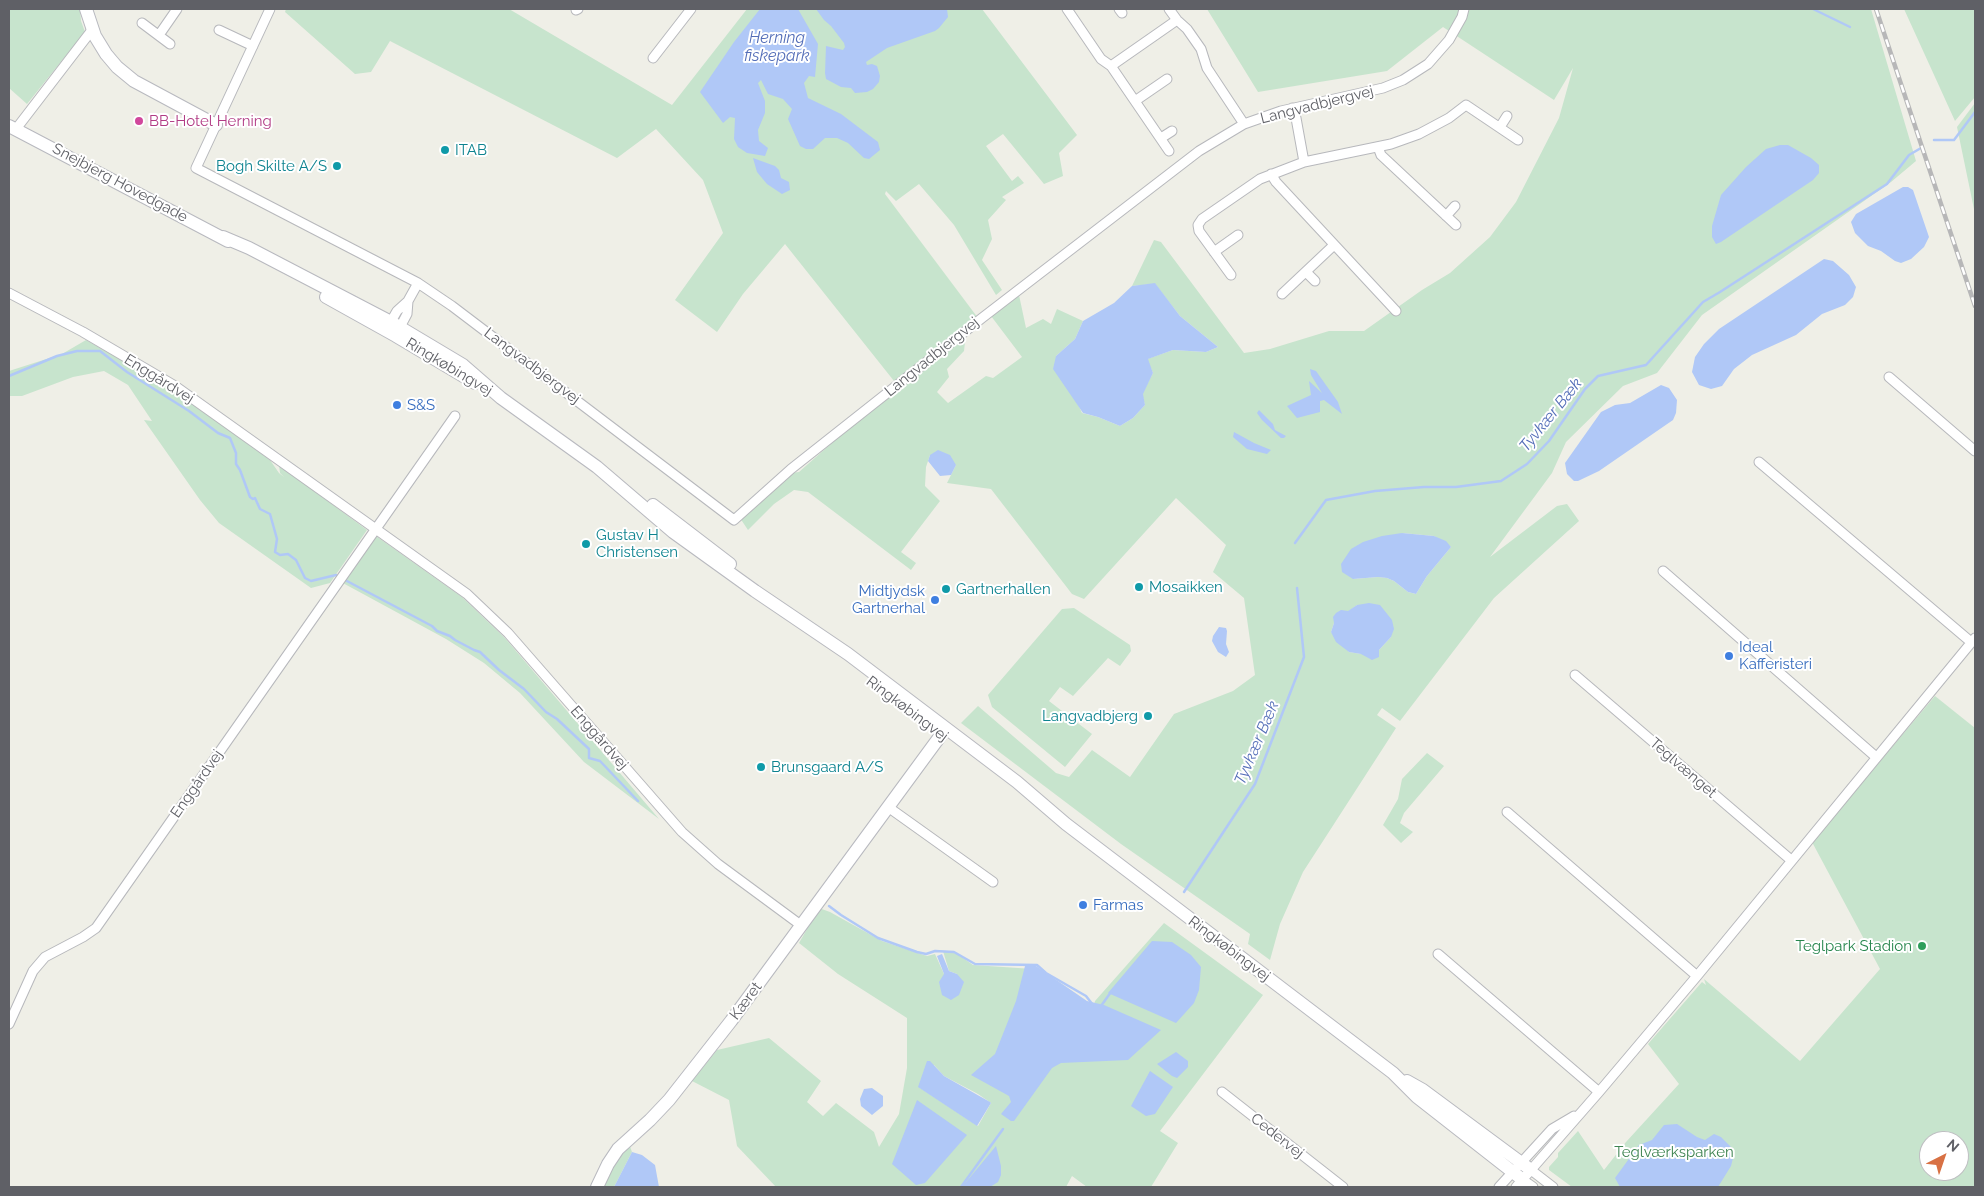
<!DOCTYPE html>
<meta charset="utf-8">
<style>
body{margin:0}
#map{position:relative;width:1984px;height:1196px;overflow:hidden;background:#efefe7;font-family:Raleway,sans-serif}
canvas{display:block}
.frame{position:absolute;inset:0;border:10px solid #5f6066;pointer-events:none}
.north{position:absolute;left:1919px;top:1131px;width:50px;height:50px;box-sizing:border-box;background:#fff;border:1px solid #bfbfc2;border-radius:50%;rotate:41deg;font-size:14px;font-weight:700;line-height:20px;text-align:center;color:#5f6066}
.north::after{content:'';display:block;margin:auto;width:18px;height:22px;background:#d87144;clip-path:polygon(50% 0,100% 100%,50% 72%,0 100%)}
</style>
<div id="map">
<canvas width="1984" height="1196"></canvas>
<div class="frame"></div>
<div class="north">N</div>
</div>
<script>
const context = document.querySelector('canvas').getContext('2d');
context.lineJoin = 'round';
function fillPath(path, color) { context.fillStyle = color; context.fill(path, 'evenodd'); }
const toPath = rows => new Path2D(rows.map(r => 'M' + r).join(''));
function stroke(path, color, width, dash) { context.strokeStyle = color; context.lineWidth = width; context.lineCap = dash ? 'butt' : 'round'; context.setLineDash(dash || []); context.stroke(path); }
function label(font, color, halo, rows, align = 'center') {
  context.font = font + ' Raleway,sans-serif'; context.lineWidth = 4; context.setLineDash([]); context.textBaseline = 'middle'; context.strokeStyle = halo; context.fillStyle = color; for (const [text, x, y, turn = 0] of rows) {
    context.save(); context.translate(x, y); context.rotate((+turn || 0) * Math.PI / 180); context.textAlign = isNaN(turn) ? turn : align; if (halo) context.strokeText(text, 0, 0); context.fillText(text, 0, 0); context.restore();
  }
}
fillPath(toPath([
 [9,9,80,9,81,21,85,32,27,104,9,88],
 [286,9,509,9,672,105,747,9,982,9,1077,135,1059,153,1063,176,1044,184,1003,134,986,146,1012,181,1018,176,1024,183,1002,197,1006,200,988,220,992,239,982,260,1002,290,996,295,954,225,919,184,896,201,886,191,885,194,978,318,894,381,785,244,743,294,717,332,675,300,723,233,703,180,656,129,617,158,390,41,371,72,355,74,285,12],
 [1207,9,1871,9,1916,161,1891,182,1702,315,1657,373,1623,386,1566,442,1552,473,1490,557,1557,506,1567,504,1579,521,1494,598,1400,721,1382,708,1377,715,1396,728,1303,872,1280,924,1270,960,1248,944,1250,934,1121,844,961,723,978,706,1056,773,1069,777,1092,750,1130,777,1174,714,1233,691,1255,675,1244,598,1213,572,1226,545,1176,498,1084,599,1072,594,991,489,947,483,956,465,930,455,926,467,925,486,940,501,901,552,916,563,911,570,808,492,794,490,774,504,748,530,740,518,791,473,799,472,851,426,966,333,964,351,947,369,949,377,937,392,948,403,986,376,993,378,1022,357,991,316,1019,295,1026,328,1043,319,1051,324,1057,309,1083,321,1075,339,1056,356,1082,413,1098,417,1120,426,1133,418,1145,405,1142,394,1153,373,1147,359,1173,350,1206,352,1218,347,1180,316,1155,284,1132,286,1154,240,1161,242,1244,353,1270,349,1329,331,1364,331,1422,290,1450,273,1490,237,1516,202,1559,118,1573,68,1554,100,1443,27,1387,71,1258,92],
 [1402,533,1434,536,1451,547,1427,576,1416,594,1408,592,1394,581,1387,578,1378,577,1353,579],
 [1357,605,1391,637,1379,650,1361,654,1349,652,1331,632,1334,623],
 [1904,9,1975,9,1975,97,1955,121],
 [1975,103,1975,214,1957,127],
 [86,340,172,389,270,460,279,473,284,477,280,473,279,465,367,530,330,583,311,588,219,523,200,500,144,420,152,421,128,385,104,371,73,377,22,396,9,396,9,371,62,354],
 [376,536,462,597,505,638,659,819,584,762,520,693,484,663,446,639,341,582],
 [1074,608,1130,645,1131,651,1120,666,1108,658,1073,696,1060,687,1049,701,1092,734,1065,767,992,707,988,695,1062,609],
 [1935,696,1975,728,1975,1187,1572,1187,1549,1170,1549,1167,1558,1157,1558,1153,1578,1131,1604,1170,1626,1142,1679,1084,1648,1044,1702,982,1706,985,1704,979,1800,1061,1880,969,1812,842],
 [1929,1141,1959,1141,1959,1171,1929,1171],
 [1427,753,1444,766,1404,813,1400,823,1413,832,1401,843,1383,825,1398,799,1402,779],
 [819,908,830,912,882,941,927,956,935,954,944,974,957,974,949,971,943,951,956,953,973,965,1033,969,1093,1009,1095,1001,1164,923,1263,995,1160,1131,1178,1143,1151,1187,1087,1187,1072,1176,1066,1187,776,1187,737,1146,729,1100,692,1081,717,1050,769,1038,821,1081,807,1102,823,1116,836,1103,874,1132,879,1147,899,1114,907,1068,907,1018,838,974,799,943],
 [934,1065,944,1076,978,1094,991,1103,978,1126,919,1087],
 [629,1144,632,1152,614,1187,601,1187,610,1167]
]), '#c7e4cd');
fillPath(toPath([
 [760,9,798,9,818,44,815,77,809,76,804,83,808,98,841,114,878,142,880,150,869,159,864,158,848,143,837,138,825,138,813,149,806,149,800,146,788,119,792,109,783,99,768,94,761,80,758,83,765,101,765,113,758,130,759,141,768,148,765,156,747,153,738,147,734,139,735,118,730,117,723,123,700,92,734,42],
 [816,9,947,9,948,17,939,28,935,31,887,48,866,62,867,65,872,64,877,66,880,76,879,82,873,89,867,92,855,93,851,88,841,87,826,79,825,73,826,46,843,50,845,47,844,43,831,26,824,20],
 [1780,145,1788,145,1811,158,1819,165,1819,173,1813,180,1721,242,1716,244,1712,237,1712,226,1721,195,1746,167,1766,149],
 [753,158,775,166,779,170,781,178,789,182,790,190,782,194,767,184,757,172],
 [1903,187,1908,187,1913,190,1929,237,1924,247,1911,259,1901,263,1895,261,1881,251,1868,246,1855,233,1851,222,1856,214],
 [1824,259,1833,261,1849,275,1856,287,1853,297,1845,305,1822,314,1796,335,1752,355,1734,369,1722,386,1711,389,1699,385,1692,372,1695,357,1704,344,1719,329],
 [1155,283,1180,316,1218,347,1206,352,1173,350,1148,359,1153,373,1143,394,1145,405,1133,418,1120,426,1098,417,1083,413,1053,369,1056,356,1075,339,1083,321,1114,303,1132,286],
 [1310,369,1316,371,1338,402,1342,414,1324,400,1320,401,1320,412,1297,418,1287,406,1311,395,1309,381,1322,393,1311,375],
 [1661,385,1669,388,1677,400,1676,413,1673,420,1599,471,1578,481,1574,481,1567,474,1565,463,1601,412,1615,405,1630,403],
 [1259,410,1273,424,1275,430,1286,436,1284,438,1281,438,1262,420,1257,413],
 [1234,432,1254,443,1271,450,1267,454,1247,449,1233,437],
 [938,450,950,455,956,465,951,475,940,476,928,461,930,455],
 [1402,533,1434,536,1446,541,1451,547,1427,576,1416,594,1408,592,1394,581,1387,578,1378,577,1353,579,1342,572,1341,564,1351,549,1363,542,1382,536],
 [1369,603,1380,605,1392,620,1394,629,1391,637,1379,650,1379,657,1372,660,1361,654,1349,652,1336,642,1331,632,1334,623,1333,617,1336,613,1341,610,1348,611,1357,605],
 [1219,627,1226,628,1227,631,1226,644,1229,652,1226,657,1218,652,1212,641,1213,636],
 [1152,941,1172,942,1191,955,1201,967,1199,990,1194,1003,1176,1023,1108,993],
 [942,954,949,971,957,974,964,982,959,995,951,1000,942,995,939,982,944,974,937,956],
 [1025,966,1036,966,1087,1001,1104,1005,1161,1030,1128,1060,1061,1063,1052,1068,1014,1121,1011,1121,1001,1114,1011,1102,1009,1096,971,1075,995,1054,1016,1001],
 [1176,1052,1188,1061,1188,1067,1177,1078,1172,1076,1157,1064],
 [927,1061,930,1061,944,1076,990,1102,991,1103,977,1126,918,1087],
 [1150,1071,1173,1087,1155,1114,1146,1116,1131,1106],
 [872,1088,883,1096,883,1106,872,1115,861,1106,860,1099,864,1089],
 [917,1100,967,1135,925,1183,916,1185,892,1164],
 [1677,1124,1697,1137,1705,1140,1714,1134,1721,1137,1731,1147,1733,1158,1731,1166,1718,1187,1620,1187,1615,1178,1639,1145,1652,1140,1664,1125],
 [996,1146,1001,1166,1001,1175,998,1182,990,1187,962,1187],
 [632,1152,642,1155,655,1165,659,1187,614,1187]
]), '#b0c8f7');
stroke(toPath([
 [1813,9,1850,27],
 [1934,140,1954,140,1975,112],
 [9,376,57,356,77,351,100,351,127,372,189,411,218,433,230,438,236,453,236,464,240,470,250,497,253,499,255,498,260,509,270,514,277,539,275,552,280,555,288,554,296,560,305,578,311,581,336,575],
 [1295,543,1326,500,1375,491,1424,487,1456,487,1501,481,1527,464,1549,441,1585,389,1598,376,1646,365,1703,302,1720,292,1887,184,1909,155,1921,148],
 [345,580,432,626,437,631,450,636,455,640,474,650,480,652,499,670,524,689,546,712,557,719,589,749,589,758,600,761,638,801],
 [1184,892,1255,784,1304,657,1297,588],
 [829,906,841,915,878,938,917,952,926,954,935,951,954,952,975,964,1037,965,1046,973,1086,996,1093,1005],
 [1101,1006,1111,992],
 [961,1187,1003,1129]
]), '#b0c8f7', 2.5);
const street = toPath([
 [270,9,196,168,418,283,452,306,734,520,791,469,982,318,1199,151,1244,124,1281,111,1383,88,1403,80,1428,64,1449,40,1462,17,1464,9],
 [1067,9,1101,59,1111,66,1169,151],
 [1119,9,1122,13],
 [1169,9,1177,20,1187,29,1201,49,1207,68,1244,124],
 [576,10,578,9],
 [142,23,170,44],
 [219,30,253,46],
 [159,35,177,9],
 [653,58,691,9],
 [1111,66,1177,20],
 [1135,101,1167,79],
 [1292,108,1296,118,1304,162],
 [1500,127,1507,116],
 [16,129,92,30],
 [1161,138,1172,131],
 [1378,147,1381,155,1456,225],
 [1271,174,1276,182,1396,311],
 [1446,216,1455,206],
 [1214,252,1238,235],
 [1306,272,1315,281],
 [1231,275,1199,231,1198,225,1202,219,1260,179,1304,162,1391,144,1419,134,1449,118,1466,105,1518,140],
 [9,293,83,332,175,386,467,594,508,633,682,832,718,864,802,926],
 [1282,294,1334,245],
 [389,325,397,311,408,301,418,283],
 [398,331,407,314,408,301],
 [1889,377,1975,451],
 [1759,462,1971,642],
 [1663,571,1876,757],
 [1575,675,1791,860],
 [888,807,993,882],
 [1507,812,1697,976],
 [1438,954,1599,1092],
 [9,1024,33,971,45,957,83,937,96,928,455,416],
 [1222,1092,1343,1187],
 [1531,1170,1553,1187],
 [1523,1180,1533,1187],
 [1499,1187,1552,1129,1574,1116],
 [1516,1187,1599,1092,1697,976,1975,638]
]);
const secondary = toPath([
 [86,9,95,36,106,54,117,67,134,81,216,125],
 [9,126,228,241],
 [223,237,249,248,391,322,463,365,501,398,597,467,673,532,755,591,848,654,1017,782,1066,824,1393,1073,1417,1097,1523,1180],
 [326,297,396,336,475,383],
 [653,505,730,564],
 [1407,1081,1423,1090,1531,1170],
 [597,1187,608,1164,618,1149,650,1120,669,1100,731,1021,941,735]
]);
stroke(street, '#b7b8bc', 11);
stroke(secondary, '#b8b9bf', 14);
stroke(street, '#fff', 9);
stroke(secondary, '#fff', 12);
const rail = toPath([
 [1876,9,1975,306]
]);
stroke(rail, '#b7b7b8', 4.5);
stroke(rail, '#fff', 2.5, [8]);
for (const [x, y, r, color] of [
 [139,121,5,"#d1479c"],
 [445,150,5,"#0f9aa8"],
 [337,166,5,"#0f9aa8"],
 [397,405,5,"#3f7fe0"],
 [586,544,5,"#0f9aa8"],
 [1139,587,5,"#0f9aa8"],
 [946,589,5,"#0f9aa8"],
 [935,600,5,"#3f7fe0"],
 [1729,656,5,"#3f7fe0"],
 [1148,716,5,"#0f9aa8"],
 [761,767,5,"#0f9aa8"],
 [1083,905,5,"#3f7fe0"],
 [1922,946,5,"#2e9e5b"]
]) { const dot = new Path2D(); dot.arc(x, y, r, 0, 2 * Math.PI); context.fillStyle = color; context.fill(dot); stroke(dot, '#fff', 2); }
label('15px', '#5f6066', '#fff', [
 ["Langvadbjergvej",1317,105,-14],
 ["Snejbjerg Hovedgade",120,183,28],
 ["Langvadbjergvej",932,357,-39],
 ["Langvadbjergvej",532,366,37],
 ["Ringkøbingvej",449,367,31],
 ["Enggårdvej",159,379,32],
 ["Ringkøbingvej",907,709,37],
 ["Enggårdvej",599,738,49],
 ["Teglvænget",1683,768,41],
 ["Enggårdvej",197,784,-55],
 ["Ringkøbingvej",1229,949,37],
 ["Kæret",746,1001,-53],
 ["Cedervej",1277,1136,38]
]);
label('15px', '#b23c85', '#fff', [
 ["BB-Hotel Herning",149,121]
], 'left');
label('15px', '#0d838f', '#fff', [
 ["ITAB",455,150],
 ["Bogh Skilte A/S",327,166,"right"],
 ["Gustav H",596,535],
 ["Christensen",596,552],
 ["Mosaikken",1149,587],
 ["Gartnerhallen",956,589],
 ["Langvadbjerg",1138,716,"right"],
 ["Brunsgaard A/S",771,767]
], 'left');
label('15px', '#366cbe', '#fff', [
 ["S&S",407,405],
 ["Midtjydsk",925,591,"right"],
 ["Gartnerhal",925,608,"right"],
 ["Ideal",1739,647],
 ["Kafferisteri",1739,664],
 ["Farmas",1093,905]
], 'left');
label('15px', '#27864d', '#fff', [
 ["Teglpark Stadion",1912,946]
], 'right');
label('15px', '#3f8452', '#fff', [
 ["Teglværksparken",1674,1152]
]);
label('italic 16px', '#546eb8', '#fff', [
 ["Herning",777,38],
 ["fiskepark",777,56],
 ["Tyvkær Bæk",1551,415,-51],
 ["Tyvkær Bæk",1257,743,-67]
]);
</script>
